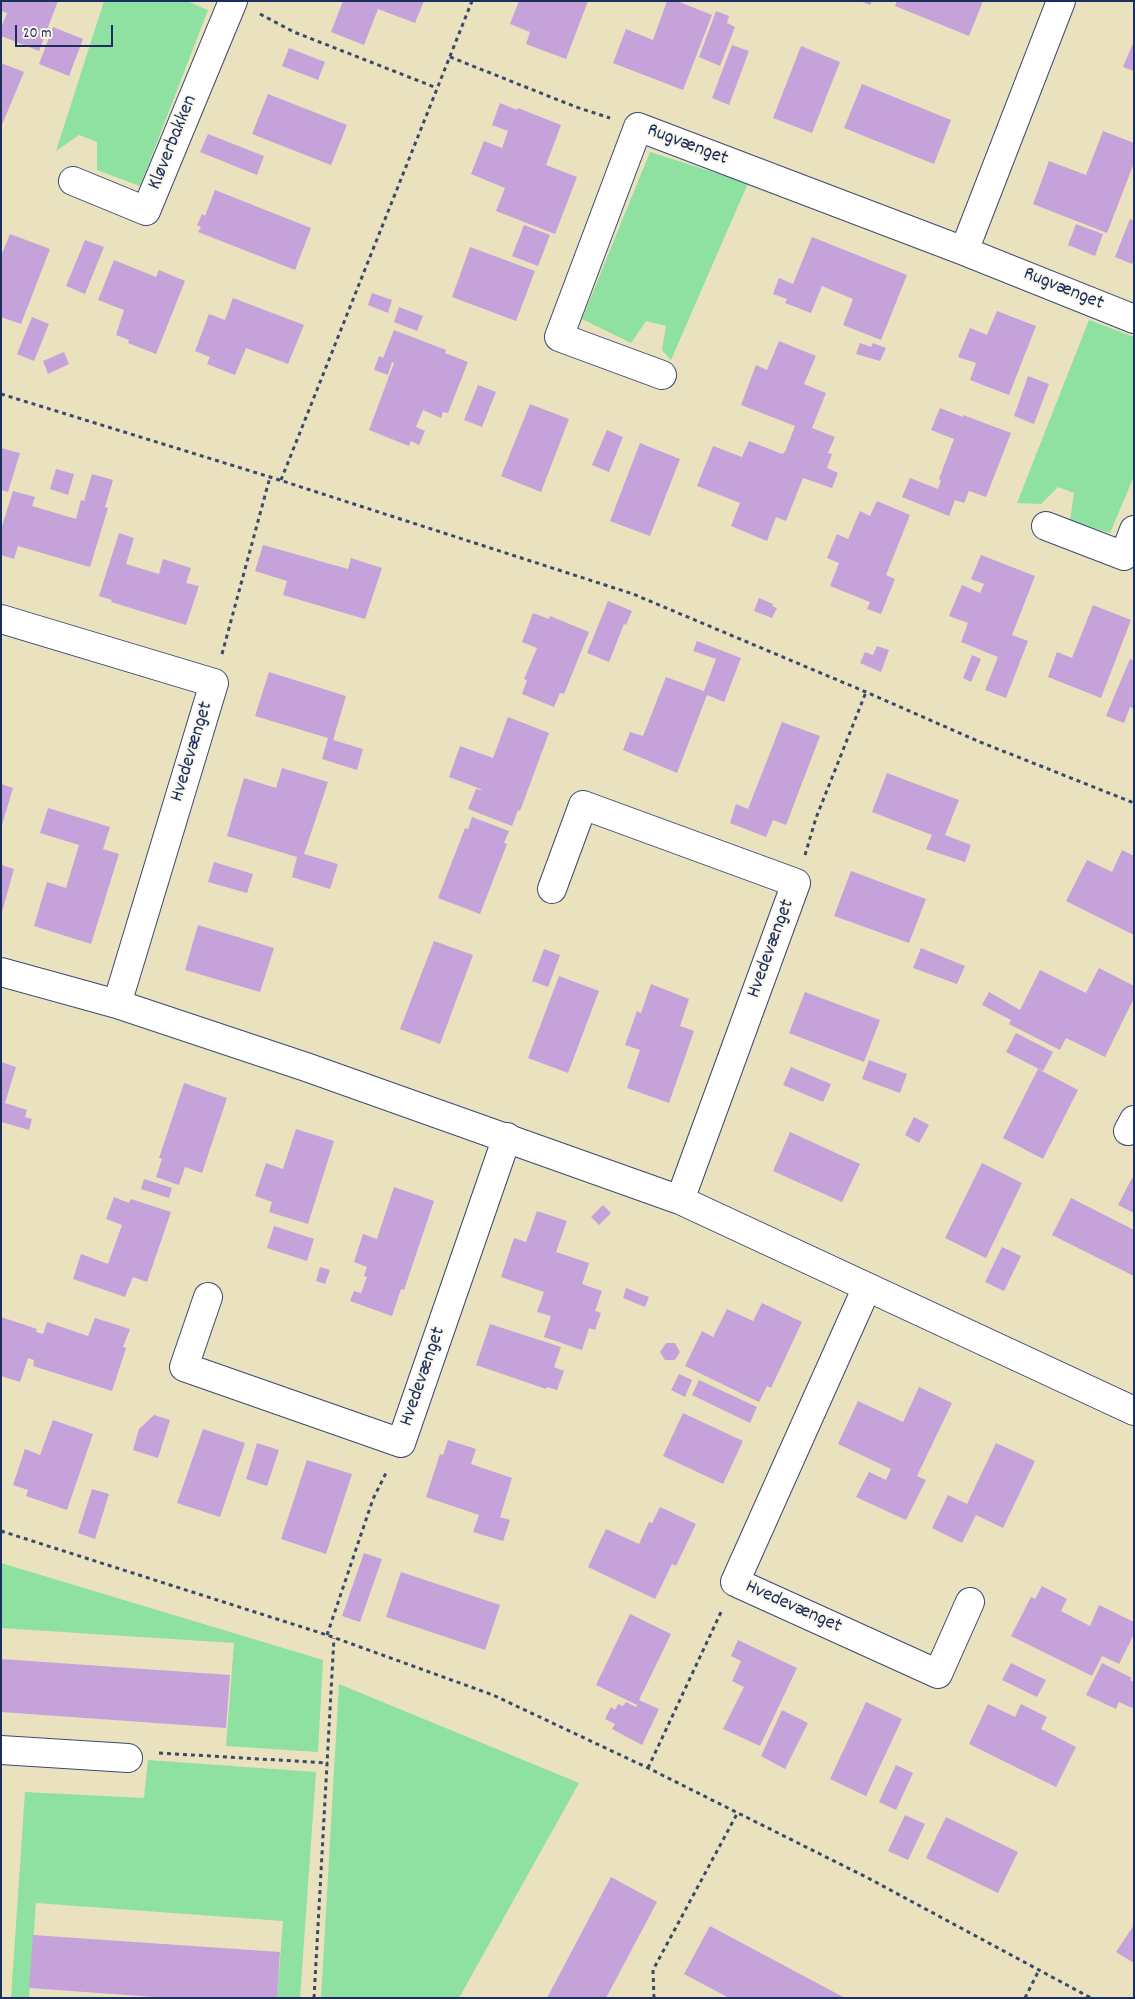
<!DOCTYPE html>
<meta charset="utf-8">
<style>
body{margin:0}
#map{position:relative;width:1135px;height:1999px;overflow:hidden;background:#eae1bf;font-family:Dekko,sans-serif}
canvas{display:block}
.frame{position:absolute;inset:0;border:2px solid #1b2f5e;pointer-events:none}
.scale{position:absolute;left:15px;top:25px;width:98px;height:22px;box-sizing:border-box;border:2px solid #1b2f5e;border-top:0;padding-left:6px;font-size:15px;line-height:18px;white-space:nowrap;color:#1b2f5e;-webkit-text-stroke:4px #fbf7ec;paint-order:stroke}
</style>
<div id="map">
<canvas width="1135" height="1999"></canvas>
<div class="frame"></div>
<div class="scale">20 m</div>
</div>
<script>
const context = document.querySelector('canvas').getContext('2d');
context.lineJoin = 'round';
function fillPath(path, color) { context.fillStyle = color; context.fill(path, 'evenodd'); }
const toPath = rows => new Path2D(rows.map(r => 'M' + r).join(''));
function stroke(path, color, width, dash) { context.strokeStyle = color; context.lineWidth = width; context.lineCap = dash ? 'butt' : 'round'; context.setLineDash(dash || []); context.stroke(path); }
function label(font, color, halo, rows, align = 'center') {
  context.font = font + ' Dekko,sans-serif'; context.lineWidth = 4; context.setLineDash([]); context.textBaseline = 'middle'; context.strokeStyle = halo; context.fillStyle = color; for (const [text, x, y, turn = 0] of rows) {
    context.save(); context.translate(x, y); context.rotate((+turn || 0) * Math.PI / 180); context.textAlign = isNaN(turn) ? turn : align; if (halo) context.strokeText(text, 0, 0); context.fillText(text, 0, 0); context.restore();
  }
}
fillPath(toPath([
 [104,1,187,1,208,10,140,186,97,170,97,142,79,135,56,151],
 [650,152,748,183,671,360,662,350,666,326,646,321,631,343,582,319],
 [1089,320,1134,337,1134,476,1110,533,1070,521,1074,493,1058,487,1041,504,1017,503],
 [1,1563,323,1660,318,1752,226,1746,234,1643,1,1628],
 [339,1684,579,1783,459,1998,321,1998],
 [148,1760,316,1772,300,1998,277,1998,283,1921,36,1903,29,1998,11,1998,25,1792,144,1798]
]), '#8ee1a1');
fillPath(toPath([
 [1,1,58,1,39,51,1,36,1,28,7,13,1,11],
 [343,1,424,1,415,23,378,9,364,45,331,32],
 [519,1,588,1,566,59,526,44,530,32,510,24],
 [667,1,677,1,712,15,683,90,613,63,626,29,653,40],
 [860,1,872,1,870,5],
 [897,1,983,1,969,36,895,6],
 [716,11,729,16,727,23,735,27,720,66,699,57],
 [53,27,83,39,69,76,39,64],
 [1134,41,1134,71,1123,67],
 [732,45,749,51,729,105,712,98],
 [801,46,840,62,812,133,773,118],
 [289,48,325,62,318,80,282,66],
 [1,63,24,72,1,127],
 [862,84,951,120,934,164,844,128],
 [268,94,347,125,331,165,252,134],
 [500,103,517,110,518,108,561,125,546,165,577,177,555,234,496,211,505,188,471,174,484,141,502,148,508,131,492,125],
 [1103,131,1134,143,1134,163,1107,233,1033,204,1049,161,1086,175],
 [208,134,264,156,257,175,200,152],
 [215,190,311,228,295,270,198,232,201,227,197,225,202,214,205,216],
 [1130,219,1134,221,1134,259,1132,264,1115,257],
 [1076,224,1103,234,1095,256,1068,245],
 [524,225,550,235,538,266,512,256],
 [10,234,50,249,21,324,1,317,1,256],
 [812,237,907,275,881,340,843,325,853,299,822,286,811,313,785,303,787,299,773,294,779,278,793,284],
 [85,240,104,247,85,294,66,286],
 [470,247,535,271,516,321,452,297],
 [114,260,156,277,159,270,185,281,156,354,128,343,129,340,116,335,124,310,98,300],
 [372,293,392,300,388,313,368,305],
 [233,298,304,325,288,364,246,348,235,375,207,364,210,357,195,351,209,314,225,320],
 [399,307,423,316,417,331,394,322],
 [997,311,1036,326,1009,395,970,380,976,363,958,357,970,328,987,335],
 [32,317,49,324,34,361,17,354],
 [394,330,446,350,445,353,468,362,448,413,443,412,441,418,423,410,416,427,425,431,419,445,411,441,409,446,369,430,394,363,392,362,388,375,374,370,379,356,383,358],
 [779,341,816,356,804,384,826,393,812,428,835,437,828,453,832,454,827,468,838,473,832,488,803,478,786,521,776,517,767,541,731,526,740,503,697,486,713,446,742,457,749,441,782,454,785,452,795,426,741,405,756,365,767,370],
 [860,343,871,347,873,343,886,348,880,361,856,354],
 [64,352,69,364,48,374,43,361],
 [1028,376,1049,384,1034,424,1014,416],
 [478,385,496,392,482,427,464,420],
 [530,404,569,419,541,492,501,476],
 [940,408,963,417,963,415,1011,433,986,497,969,491,964,503,955,500,949,516,902,497,910,478,938,489,941,480,939,479,954,439,931,430],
 [607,430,623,437,609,472,592,465],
 [640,443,680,459,650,536,610,521],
 [1,448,20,453,8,492,1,490],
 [56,469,74,474,68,495,50,489],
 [92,474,113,480,105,507,108,508,90,567,18,546,14,559,1,555,1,529,13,491,35,497,32,506,76,519,81,500,84,501],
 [877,501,910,515,886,575,895,579,881,614,867,609,870,602,830,586,839,563,827,558,837,534,848,539,860,511,870,516],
 [119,533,134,538,126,564,159,574,163,559,191,568,186,583,199,586,186,625,111,602,112,600,99,596],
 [263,545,348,569,351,558,382,568,365,619,283,595,287,581,255,571],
 [981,555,1035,576,1012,635,1028,641,1006,698,985,690,998,657,961,642,968,623,949,616,962,585,980,593,984,584,971,579],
 [759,598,773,604,772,606,777,608,772,618,754,611],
 [608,601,632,611,626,625,624,624,609,662,587,653],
 [1093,605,1131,620,1101,698,1048,677,1057,652,1072,658],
 [533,613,549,619,550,616,589,632,564,694,560,693,554,707,522,694,527,680,524,679,537,648,522,642],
 [697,641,741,658,724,702,707,695,677,773,623,750,630,732,643,736,666,677,704,691,716,659,693,651],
 [877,646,889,650,881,672,860,663,865,652,873,655],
 [972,655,981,659,971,682,963,678],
 [1130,659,1134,661,1134,706,1133,708,1130,707,1124,723,1106,716],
 [269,672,346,696,333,740,363,749,357,770,322,759,328,738,255,716],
 [508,717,549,733,520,811,518,810,512,826,468,809,476,789,481,790,481,789,449,777,460,746,493,758],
 [782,722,820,736,786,825,773,820,766,837,730,823,736,804,748,809],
 [282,768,328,782,304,854,338,864,330,889,292,877,297,857,227,836,244,778,276,788],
 [887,773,959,800,945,835,971,845,965,862,926,849,932,835,872,812],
 [1,784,13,788,2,825,1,825],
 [48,808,110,827,103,849,119,854,91,944,34,926,47,882,66,888,79,845,40,833],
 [472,817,509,831,504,843,507,844,480,914,438,898,465,828,468,829],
 [1122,850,1134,856,1134,935,1066,901,1087,860,1112,872],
 [214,862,253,874,247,893,208,882],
 [1,865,14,869,2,912,1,911],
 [851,871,926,899,909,943,834,916],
 [198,925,274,948,260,992,185,970],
 [434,941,473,955,440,1044,400,1029],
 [921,948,965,966,957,984,913,968],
 [544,949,560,955,548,987,532,981],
 [1099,968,1134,986,1134,998,1105,1057,1066,1038,1060,1050,1009,1024,1011,1020,982,1005,989,992,1020,1010,1040,970,1086,993],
 [559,976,599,991,568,1073,528,1058],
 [651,984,689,999,680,1026,694,1031,669,1103,627,1088,640,1050,625,1045,637,1011,641,1013],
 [805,992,880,1020,864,1062,789,1033],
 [1016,1033,1053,1052,1043,1071,1006,1052],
 [869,1060,907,1074,900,1093,862,1079],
 [1,1062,16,1067,5,1103,27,1110,25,1117,32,1119,29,1130,1,1122],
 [791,1067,831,1084,823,1102,783,1085],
 [1038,1069,1078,1090,1043,1159,1003,1138],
 [184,1083,227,1098,202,1173,185,1167,179,1185,156,1177,162,1159,159,1158],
 [914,1117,929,1125,919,1143,905,1135],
 [296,1129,334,1141,308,1224,269,1212,272,1202,255,1196,266,1163,283,1169],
 [790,1132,860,1164,842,1202,773,1171],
 [982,1163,1022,1183,986,1258,945,1238],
 [1132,1178,1134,1179,1134,1213,1118,1205],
 [144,1179,172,1188,169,1198,141,1189],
 [394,1187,434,1201,404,1290,401,1289,392,1316,350,1301,354,1291,361,1293,367,1277,364,1276,367,1267,354,1262,363,1234,377,1239],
 [114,1197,129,1203,131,1199,171,1212,147,1282,133,1277,125,1297,73,1279,81,1254,108,1264,122,1225,106,1219],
 [1071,1198,1134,1230,1134,1276,1052,1235],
 [603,1205,611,1213,599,1225,591,1217],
 [537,1211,567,1221,556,1252,589,1263,582,1284,602,1291,595,1311,601,1313,595,1330,589,1328,582,1350,544,1337,551,1316,537,1312,544,1292,501,1277,514,1238,526,1242],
 [274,1226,314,1239,307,1261,267,1248],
 [1002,1247,1021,1256,1004,1291,985,1282],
 [320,1267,330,1270,325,1284,316,1281],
 [626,1288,649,1297,645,1307,623,1298],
 [762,1303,802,1322,771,1388,767,1386,759,1402,685,1366,702,1331,713,1337,727,1309,753,1321],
 [1,1317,37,1329,36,1332,43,1334,47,1322,88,1336,95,1318,130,1329,123,1347,126,1348,112,1391,33,1366,34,1360,28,1358,20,1382,1,1376],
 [490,1324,561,1347,554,1367,564,1371,557,1390,547,1387,546,1389,476,1365],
 [666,1343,675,1343,680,1352,675,1360,665,1360,660,1352],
 [679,1374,692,1380,685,1397,671,1390],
 [699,1380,757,1407,750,1423,692,1395],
 [919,1387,952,1403,917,1476,926,1480,906,1520,856,1497,869,1472,886,1480,891,1469,838,1444,858,1401,903,1422],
 [683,1413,743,1441,723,1484,663,1456],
 [154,1415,170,1420,158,1458,133,1450,139,1429],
 [53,1420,93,1434,67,1510,26,1496,28,1490,13,1485,25,1449,40,1455],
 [203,1429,245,1443,220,1517,177,1503],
 [448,1440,476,1449,471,1464,512,1478,500,1517,510,1520,503,1541,473,1532,479,1515,426,1497,440,1454,443,1455],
 [257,1443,279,1450,267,1486,246,1479],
 [996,1443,1035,1461,1003,1528,976,1515,962,1543,932,1528,948,1495,967,1504],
 [307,1460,352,1474,326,1554,281,1539],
 [92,1489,109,1494,95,1539,78,1533],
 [660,1507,696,1524,676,1566,672,1564,655,1599,588,1567,606,1529,639,1544,649,1522,652,1523],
 [364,1553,382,1559,360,1622,342,1616],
 [401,1572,500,1605,485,1650,386,1617],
 [1042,1586,1067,1599,1061,1611,1090,1626,1099,1605,1134,1622,1134,1634,1119,1664,1102,1656,1092,1676,1011,1636,1031,1597,1035,1599],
 [630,1614,671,1634,639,1700,659,1709,642,1745,612,1729,615,1724,605,1719,611,1707,615,1710,618,1704,623,1706,626,1702,636,1707,637,1705,596,1685],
 [738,1640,797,1668,760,1746,723,1729,744,1687,732,1681,741,1661,731,1656],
 [1,1659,230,1675,226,1728,1,1712],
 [1011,1663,1046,1680,1037,1697,1002,1680],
 [1102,1663,1132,1678,1130,1680,1134,1682,1134,1705,1132,1708,1119,1702,1116,1709,1086,1695],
 [866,1702,902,1719,866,1796,830,1779],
 [988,1704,1015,1717,1021,1704,1047,1717,1041,1729,1076,1747,1056,1787,969,1744],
 [782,1710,808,1723,785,1769,761,1756],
 [896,1765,913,1773,896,1810,879,1802],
 [905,1815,925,1824,908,1860,888,1851],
 [946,1817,1018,1852,998,1893,926,1858],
 [611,1877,657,1902,606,1998,547,1998],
 [1134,1925,1134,1963,1116,1952],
 [710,1926,845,1998,729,1998,684,1974],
 [33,1935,280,1952,277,1998,168,1998,29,1988]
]), '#c6a2da');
const minor = toPath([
 [73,181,146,211,233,1],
 [964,251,1061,1],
 [662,375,559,337,638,127,964,251,1134,319],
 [1046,526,1124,556,1134,530],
 [1,619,214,683,117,1004],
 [552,889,583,805,796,883,680,1200],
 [1,972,117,1004,306,1067,680,1200,1134,1411],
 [1128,1131,1134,1120],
 [867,1287,735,1582,938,1674,970,1602],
 [208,1297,184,1367,401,1443,507,1137],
 [1,1750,128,1758]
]);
stroke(minor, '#3a4a6d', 30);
stroke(toPath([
 [260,14,294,32,437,88],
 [450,57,576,107,610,118],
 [1,394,270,477,633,594,866,692,980,742,1134,803],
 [281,480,472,1],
 [222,654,270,477],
 [805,855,816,818,866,692],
 [1,1531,327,1635,493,1695,648,1768,868,1878,1091,1998],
 [327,1635,373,1499,387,1471],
 [159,1753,328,1763],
 [648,1768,722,1610],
 [314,1998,334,1638],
 [654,1998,653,1970,738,1812],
 [1025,1998,1039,1970]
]), '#3a4a6d', 3, [4, 4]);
stroke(minor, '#fff', 28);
label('20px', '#1b2f5e', '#fbf7ec', [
 ["Kløverbakken",174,143,-68],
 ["Rugvænget",687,146,21],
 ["Rugvænget",1063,290,22],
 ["Hvedevænget",193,752,-73],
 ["Hvedevænget",772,949,-70],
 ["Hvedevænget",424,1377,-71],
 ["Hvedevænget",793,1608,24]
]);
</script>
